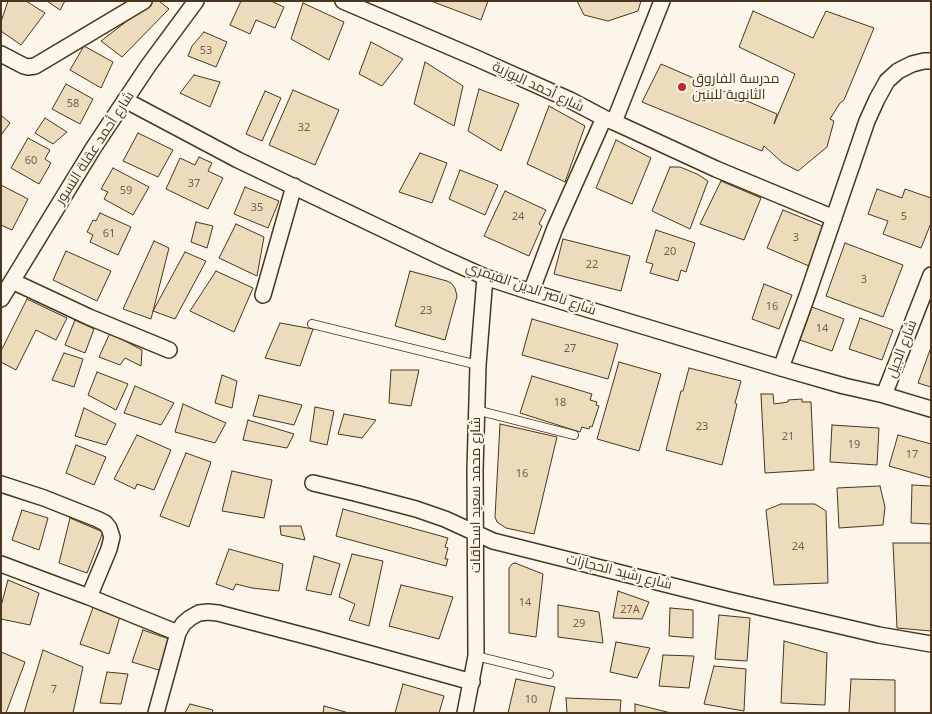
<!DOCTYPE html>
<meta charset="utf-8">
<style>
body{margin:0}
#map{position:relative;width:932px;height:714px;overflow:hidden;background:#fbf6e9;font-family:"Noto Sans",sans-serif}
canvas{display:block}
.frame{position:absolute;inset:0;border:2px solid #4a3520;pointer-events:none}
</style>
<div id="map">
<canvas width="932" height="714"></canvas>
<div class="frame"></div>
</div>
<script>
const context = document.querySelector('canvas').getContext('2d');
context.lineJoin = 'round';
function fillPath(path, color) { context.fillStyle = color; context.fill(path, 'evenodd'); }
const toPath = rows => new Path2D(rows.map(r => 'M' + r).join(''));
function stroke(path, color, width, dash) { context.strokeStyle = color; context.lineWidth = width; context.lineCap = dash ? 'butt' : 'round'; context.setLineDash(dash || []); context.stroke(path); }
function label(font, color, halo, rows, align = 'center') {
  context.font = font + ' "Noto Sans",Cairo,sans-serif'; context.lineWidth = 4; context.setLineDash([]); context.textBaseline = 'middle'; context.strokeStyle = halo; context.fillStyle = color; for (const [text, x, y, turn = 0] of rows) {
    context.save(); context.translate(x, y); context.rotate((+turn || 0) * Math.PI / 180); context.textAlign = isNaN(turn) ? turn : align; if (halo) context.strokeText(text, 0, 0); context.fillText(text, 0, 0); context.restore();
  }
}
const building = toPath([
 [8,1,26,1,45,13,21,45,1,31,1,22,8,1],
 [47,1,65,1,60,10,47,1],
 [153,1,159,1,169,9,122,57,101,41,153,1],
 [241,1,271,1,284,7,275,28,256,20,250,34,230,25,241,1],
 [431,1,488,1,481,20,431,1],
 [577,1,641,1,638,11,608,21,584,15,577,1],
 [303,3,344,22,329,60,291,39,303,3],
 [753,11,813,38,826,11,874,28,844,100,840,103,830,119,834,121,827,147,798,171,783,163,764,146,762,151,642,102,661,64,777,114,774,124,795,74,739,47,753,11],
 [204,32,227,42,216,67,188,56,192,46,204,32],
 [371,42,403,59,382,86,359,74,371,42],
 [84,46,113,62,101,88,70,70,84,46],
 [425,62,463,86,454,126,414,104,425,62],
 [194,75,220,82,210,107,180,93,194,75],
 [66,84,93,99,80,124,52,109,66,84],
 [479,89,519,104,501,151,468,131,479,89],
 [293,90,339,110,315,165,269,145,293,90],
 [265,91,281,98,262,141,246,134,265,91],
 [549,106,585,126,565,182,527,164,549,106],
 [1,115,10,123,1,135,1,115],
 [45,118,67,132,53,144,35,133,45,118],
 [138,133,173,150,158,177,123,161,138,133],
 [28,138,50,150,45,159,51,163,39,184,11,168,28,138],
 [616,140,651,158,632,204,596,188,616,140],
 [420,153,447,163,432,203,399,192,420,153],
 [199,157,212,163,208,171,223,178,208,209,166,189,180,158,195,165,199,157],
 [670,167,680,167,697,174,708,181,690,229,652,211,670,167],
 [113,168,149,187,133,215,104,199,108,192,101,189,113,168],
 [460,170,498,185,485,215,449,199,460,170],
 [721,181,761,198,744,240,700,224,721,181],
 [1,185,28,199,12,230,1,225,1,185],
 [245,187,279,201,268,228,234,214,245,187],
 [877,189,902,198,905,189,931,198,931,223,921,248,883,234,888,221,868,214,877,189],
 [505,191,546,210,539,224,542,226,529,256,484,236,505,191],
 [783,210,825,227,809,266,767,248,783,210],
 [100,213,131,227,118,255,90,242,93,235,87,232,93,220,96,221,100,213],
 [196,222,213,226,207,248,191,242,196,222],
 [236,224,264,237,257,276,219,258,236,224],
 [656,230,695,243,686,272,681,270,678,281,650,273,653,264,646,262,656,230],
 [563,239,630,256,621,291,554,274,563,239],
 [154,241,169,248,151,319,123,309,154,241],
 [845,243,903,265,883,317,826,296,845,243],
 [66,251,111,271,97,301,53,280,66,251],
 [185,252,206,261,175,319,153,311,185,252],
 [216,271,253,288,234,332,190,311,216,271],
 [410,271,447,281,451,283,455,288,457,296,445,340,395,326,410,271],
 [764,284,792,295,779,329,752,319,764,284],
 [27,299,67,318,56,340,36,330,16,370,1,362,1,351,27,299],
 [812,307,844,319,832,351,800,340,812,307],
 [860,318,893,330,882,360,849,349,860,318],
 [532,319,618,344,608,379,522,355,532,319],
 [75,320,94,329,85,353,65,345,75,320],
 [280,323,313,329,300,366,265,358,280,323],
 [110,333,142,350,141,366,125,358,120,365,99,357,110,333],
 [930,350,931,351,931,387,918,383,930,350],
 [64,353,83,359,74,387,52,380,64,353],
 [619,362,661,374,639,451,597,439,619,362],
 [689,368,741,381,735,403,737,404,722,465,666,450,681,391,683,391,689,368],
 [391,370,419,370,411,406,389,403,391,370],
 [97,372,128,384,116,410,88,395,97,372],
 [222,375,237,381,232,408,215,403,222,375],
 [532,376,592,394,590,400,597,402,596,405,599,406,592,427,590,426,589,429,582,427,580,432,520,413,532,376],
 [135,386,174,403,161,425,124,413,135,386],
 [761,394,773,394,774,404,788,402,788,400,802,399,802,402,811,402,814,470,765,473,761,394],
 [259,395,302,405,294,425,253,416,259,395],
 [183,404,226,423,215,443,175,432,183,404],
 [315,407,334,411,327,445,310,441,315,407],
 [84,408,116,424,106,445,75,436,84,408],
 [344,414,376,420,362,438,338,434,344,414],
 [248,420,294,434,287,448,243,440,248,420],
 [500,424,557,437,534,534,506,528,497,522,495,517,500,424],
 [832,425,879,428,877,465,830,462,832,425],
 [137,435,171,450,154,490,137,484,135,489,114,479,137,435],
 [898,435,931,444,931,478,889,466,898,435],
 [76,445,106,457,94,485,66,473,76,445],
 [186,453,211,462,189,527,160,516,186,453],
 [232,471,272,480,264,518,222,511,232,471],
 [912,485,931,486,931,524,911,523,912,485],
 [880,486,885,507,883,525,839,528,837,488,880,486],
 [781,504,815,504,826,511,828,583,774,585,766,510,781,504],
 [343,509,448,538,445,547,448,548,445,559,448,559,446,566,336,536,343,509],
 [22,510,48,518,39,550,12,540,22,510],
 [70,518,103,532,87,573,59,563,70,518],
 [280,526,301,526,305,540,281,535,280,526],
 [893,543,931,543,931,631,897,628,893,543],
 [229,549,283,564,279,591,252,588,236,584,233,590,216,584,229,549],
 [352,554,383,561,369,626,349,620,355,604,339,597,352,554],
 [314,556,340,564,331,595,306,590,314,556],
 [515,563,543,574,536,637,509,633,509,568,512,564,515,563],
 [8,580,39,593,30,625,1,619,1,606,8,580],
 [401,585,453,597,439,639,389,626,401,585],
 [618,591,649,602,642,619,613,618,618,591],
 [95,602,121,613,109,654,80,644,95,602],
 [558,605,599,612,603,643,558,637,558,605],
 [670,608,693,610,693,638,669,636,670,608],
 [719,615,750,618,747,661,715,659,719,615],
 [143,630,172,640,162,671,132,662,143,630],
 [784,641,827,653,825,705,781,703,784,641],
 [616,642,650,648,637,678,610,672,616,642],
 [43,650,83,667,73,713,24,713,43,650],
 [1,652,25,662,6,713,1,713,1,652],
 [663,655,694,656,689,688,659,686,663,655],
 [714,666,746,669,744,711,704,704,714,666],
 [107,672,128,674,121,704,100,703,107,672],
 [516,679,555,687,549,713,508,713,516,679],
 [851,679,895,680,895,713,849,713,851,679],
 [403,684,444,696,439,713,395,713,403,684],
 [566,698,621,700,620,713,567,713,566,698],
 [190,704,213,710,212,713,185,713,190,704],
 [635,704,671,713,635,713,635,704],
 [324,706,349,713,323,713,324,706]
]);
fillPath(building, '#ecdcbc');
stroke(building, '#4a3520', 1);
const service = toPath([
 [312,324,478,365],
 [476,410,574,435],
 [476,656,549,674]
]);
const minor = toPath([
 [343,1,476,58,570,100,604,118,614,122,662,1],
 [1,54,24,66,28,67,35,66,144,1],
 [125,100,238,160,441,257,485,277,531,292,781,368,844,386,884,395,931,409],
 [614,122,716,169,834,218],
 [12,281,89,317,169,350],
 [531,292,555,228,604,118],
 [263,295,294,186],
 [1,299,94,147,148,66,196,1],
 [781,368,807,296,867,121,877,99,887,81,898,71,912,64,924,61,931,61],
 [884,395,931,275],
 [313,483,355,493,416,509,445,519,493,541,729,600,879,635,931,644],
 [1,484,44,498,97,519,105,523,109,528,112,537,109,549,89,597],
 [1,564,89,597,178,633],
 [156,713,178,633,183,624,190,618,199,613,208,612,218,613,317,639,472,682],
 [465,713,476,656,475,470,478,365,485,277]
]);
stroke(service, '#4a3520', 10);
stroke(minor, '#4a3520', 18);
stroke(service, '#fbf6e9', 8);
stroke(minor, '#fbf6e9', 15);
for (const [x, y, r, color] of [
 [682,87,5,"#c62828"]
]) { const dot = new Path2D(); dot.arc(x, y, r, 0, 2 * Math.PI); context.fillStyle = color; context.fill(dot); stroke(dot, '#fbf6e9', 2); }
label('11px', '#725f47', null, [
 ["53",206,51],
 ["58",73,104],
 ["32",304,128],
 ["60",31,161],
 ["37",194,184],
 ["59",126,191],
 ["35",257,208],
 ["24",518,217],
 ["5",904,217],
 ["61",109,234],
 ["3",796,238],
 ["20",670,252],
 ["22",592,265],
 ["3",864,280],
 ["16",772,307],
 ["23",426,311],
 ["14",822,329],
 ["27",570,349],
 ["18",560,403],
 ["23",702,427],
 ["21",788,437],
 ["19",854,445],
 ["17",912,455],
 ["16",522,474],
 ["24",798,547],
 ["14",525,603],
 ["27A",630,610],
 ["29",579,624],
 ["7",54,690],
 ["10",531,700]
]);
label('14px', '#4a3520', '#fbf6e9', [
 ["مدرسة الفاروق",692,79],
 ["الثانوية للبنين",692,95]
], 'left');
label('14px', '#4a3520', '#fbf6e9', [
 ["شارع أحمد البوزية",538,87,25],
 ["شارع أحمد عقلة النسور",95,148,-57],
 ["شارع ناصر الدين القيمري",531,289,19],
 ["شارع الجيل",902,349,-69],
 ["شارع محمد سعيد اسحاقات",476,495,-90],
 ["شارع رشيد الحجازات",619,572,14]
]);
</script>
